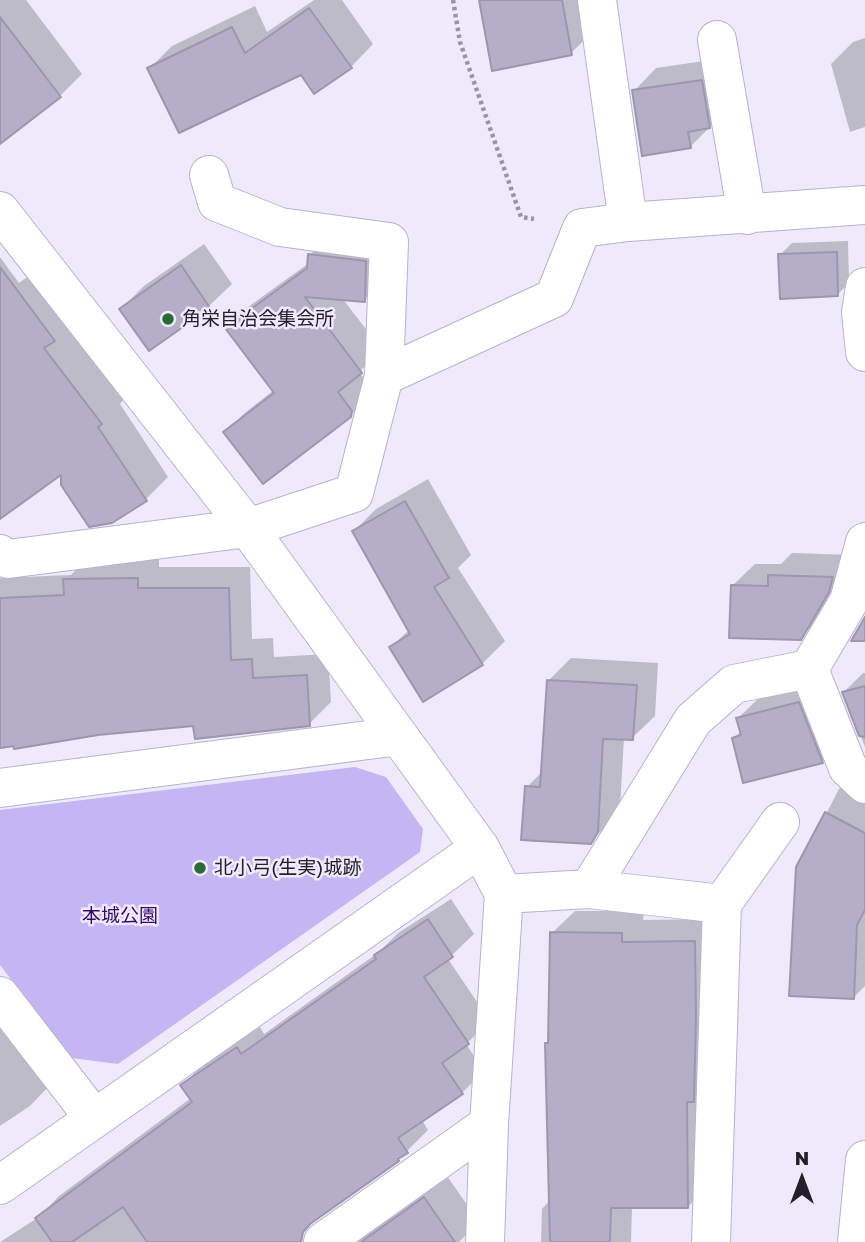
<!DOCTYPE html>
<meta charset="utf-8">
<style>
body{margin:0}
#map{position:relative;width:865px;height:1242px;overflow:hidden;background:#eeeafb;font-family:"Golos Text",sans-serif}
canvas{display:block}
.north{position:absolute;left:767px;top:1144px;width:70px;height:70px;-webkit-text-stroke:5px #eeeafb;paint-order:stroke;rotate:0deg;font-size:19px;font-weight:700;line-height:28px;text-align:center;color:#23202a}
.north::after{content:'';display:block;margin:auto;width:24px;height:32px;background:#23202a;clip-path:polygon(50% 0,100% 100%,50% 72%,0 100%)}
</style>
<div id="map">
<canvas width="865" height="1242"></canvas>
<div class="north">N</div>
</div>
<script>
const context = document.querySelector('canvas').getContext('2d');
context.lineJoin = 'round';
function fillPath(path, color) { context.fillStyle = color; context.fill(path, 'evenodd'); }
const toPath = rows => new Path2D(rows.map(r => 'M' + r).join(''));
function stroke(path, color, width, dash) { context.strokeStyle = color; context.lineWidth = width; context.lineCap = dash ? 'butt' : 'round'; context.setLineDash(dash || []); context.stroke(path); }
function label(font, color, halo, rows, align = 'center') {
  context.font = font + ' "Golos Text","Noto Sans JP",sans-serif'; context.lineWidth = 5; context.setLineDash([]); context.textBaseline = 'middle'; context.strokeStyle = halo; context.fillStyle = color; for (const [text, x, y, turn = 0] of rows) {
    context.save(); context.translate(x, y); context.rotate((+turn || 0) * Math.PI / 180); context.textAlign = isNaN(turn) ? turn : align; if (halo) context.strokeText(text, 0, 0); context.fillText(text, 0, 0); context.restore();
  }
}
fillPath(toPath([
 [355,767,386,777,423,829,420,852,118,1064,71,1058,0,965,0,810]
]), '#c6b5f3');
fillPath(toPath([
 [0,0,26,0,82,74,60,96,0,137],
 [314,0,342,0,373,44,351,67,302,73,150,68,172,46,255,6,267,32],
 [481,0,598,0,602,23,571,53],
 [865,38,865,127,850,132,831,64,853,42],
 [724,58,713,124,690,147,634,91,656,68],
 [330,234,386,241,385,279,364,300,342,298,382,350,359,372,372,390,371,394,350,416,225,432,246,412,274,390,228,328,248,307,309,263,310,255],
 [848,241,849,283,837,295,780,255,792,243],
 [204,244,232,284,209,306,149,348,121,309,144,286],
 [0,257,19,283,40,268,123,400,120,404,168,477,146,499,63,472,0,508],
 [428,479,471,555,458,568,505,641,482,664,424,700,391,647,410,629,354,531,376,509],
 [792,553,854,555,823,615,800,638,732,586,755,564,781,564],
 [159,556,159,567,250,567,252,639,273,638,274,657,328,654,331,702,309,724,195,724,98,734,0,749,0,578,71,575,87,558],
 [571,658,658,663,655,716,632,738,624,738,620,808,613,819,590,842,527,787,543,771,549,680],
 [863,673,865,673,865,747,844,692],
 [821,681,844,739,822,762,734,738,741,731,738,718,761,696],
 [857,770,865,777,865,986,854,997,798,868,839,789],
 [451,899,474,934,448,959,490,1021,466,1044,484,1071,462,1093,422,1120,428,1130,398,1160,237,1242,0,1242,39,1217,59,1196,191,1098,183,1085,204,1063,260,1027,264,1034,379,952,398,933],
 [575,911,644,911,643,920,717,919,710,1184,688,1207,632,1207,631,1242,541,1242,542,1209,550,1200,547,1044,550,1040,552,933],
 [0,1006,52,1083,30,1106,0,1126],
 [447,1176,479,1222,459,1242,353,1242]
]), '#0003');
const building = toPath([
 [479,0,562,0,572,55,492,71,479,0],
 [309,8,352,68,314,94,301,75,179,133,147,68,232,27,245,53,309,8],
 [0,17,61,97,0,144,0,17],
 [702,80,710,128,688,132,691,148,642,156,632,90,702,80],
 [837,252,838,296,780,299,778,254,837,252],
 [308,254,366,261,365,302,305,297,362,373,338,392,352,411,351,417,263,484,223,432,274,393,225,328,307,268,308,254],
 [181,265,210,308,149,351,119,309,181,265],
 [0,267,55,341,44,348,102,424,98,427,147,501,112,523,89,527,61,485,61,475,0,519,0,267],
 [405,501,449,578,434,587,483,665,423,702,389,647,410,634,352,531,405,501],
 [768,575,833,577,829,592,801,640,729,638,731,585,768,586,768,575],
 [138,578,138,588,229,588,231,660,252,659,253,678,307,675,310,726,195,739,193,726,98,735,14,749,13,746,0,748,0,598,64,595,63,579,138,578],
 [865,617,865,641,851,641,865,617],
 [547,680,637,685,633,740,603,739,598,832,591,844,521,840,525,786,540,787,547,680],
 [865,686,865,737,859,736,842,692,865,686],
 [799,702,823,763,743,783,732,738,741,735,736,718,799,702],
 [825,812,865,833,865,910,857,925,854,999,789,996,796,867,825,812],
 [428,919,453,957,424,977,469,1044,442,1063,463,1094,398,1138,408,1153,398,1159,399,1161,310,1224,303,1232,301,1242,147,1242,123,1207,72,1242,52,1242,35,1218,192,1102,180,1085,237,1047,241,1054,376,959,374,955,428,919],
 [550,932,622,933,622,942,695,941,696,1016,694,1102,687,1102,688,1208,611,1208,610,1242,550,1242,545,1043,548,1043,550,932],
 [424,1197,455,1242,361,1242,424,1197]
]);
fillPath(building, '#b5aec9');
stroke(building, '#9c96af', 2);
const minor = toPath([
 [597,0,628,222],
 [717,40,747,215],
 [0,211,248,528,480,848,504,894,489,1124,485,1242],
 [865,287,861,312,865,352],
 [384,376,554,298,582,228,628,222,865,205],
 [0,554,8,559,248,528,354,493,384,376,389,242,280,227,217,202,209,175],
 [809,669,849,601,865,542],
 [0,788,399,736],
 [589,889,693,720,734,684,809,669,848,768,865,784],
 [504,894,589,889,722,904,711,1242],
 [722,904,780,822],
 [0,996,94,1118],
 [0,1185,480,848],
 [323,1242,489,1124],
 [857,1242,865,1160]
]);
stroke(minor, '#b8b2cc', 40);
stroke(toPath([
 [453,0,460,42,521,217,534,219]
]), '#9894a2', 4.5, [3.5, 3.5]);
stroke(minor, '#fff', 38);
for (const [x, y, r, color] of [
 [168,319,7,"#296b35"],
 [200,868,7,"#296b35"]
]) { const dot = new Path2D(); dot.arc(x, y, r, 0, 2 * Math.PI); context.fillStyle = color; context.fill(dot); stroke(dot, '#eeeafb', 2.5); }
label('19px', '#23202a', '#eeeafb', [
 ["角栄自治会集会所",182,319],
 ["北小弓(生実)城跡",214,868]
], 'left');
label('19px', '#370969', '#eeeafb', [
 ["本城公園",120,916]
]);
</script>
